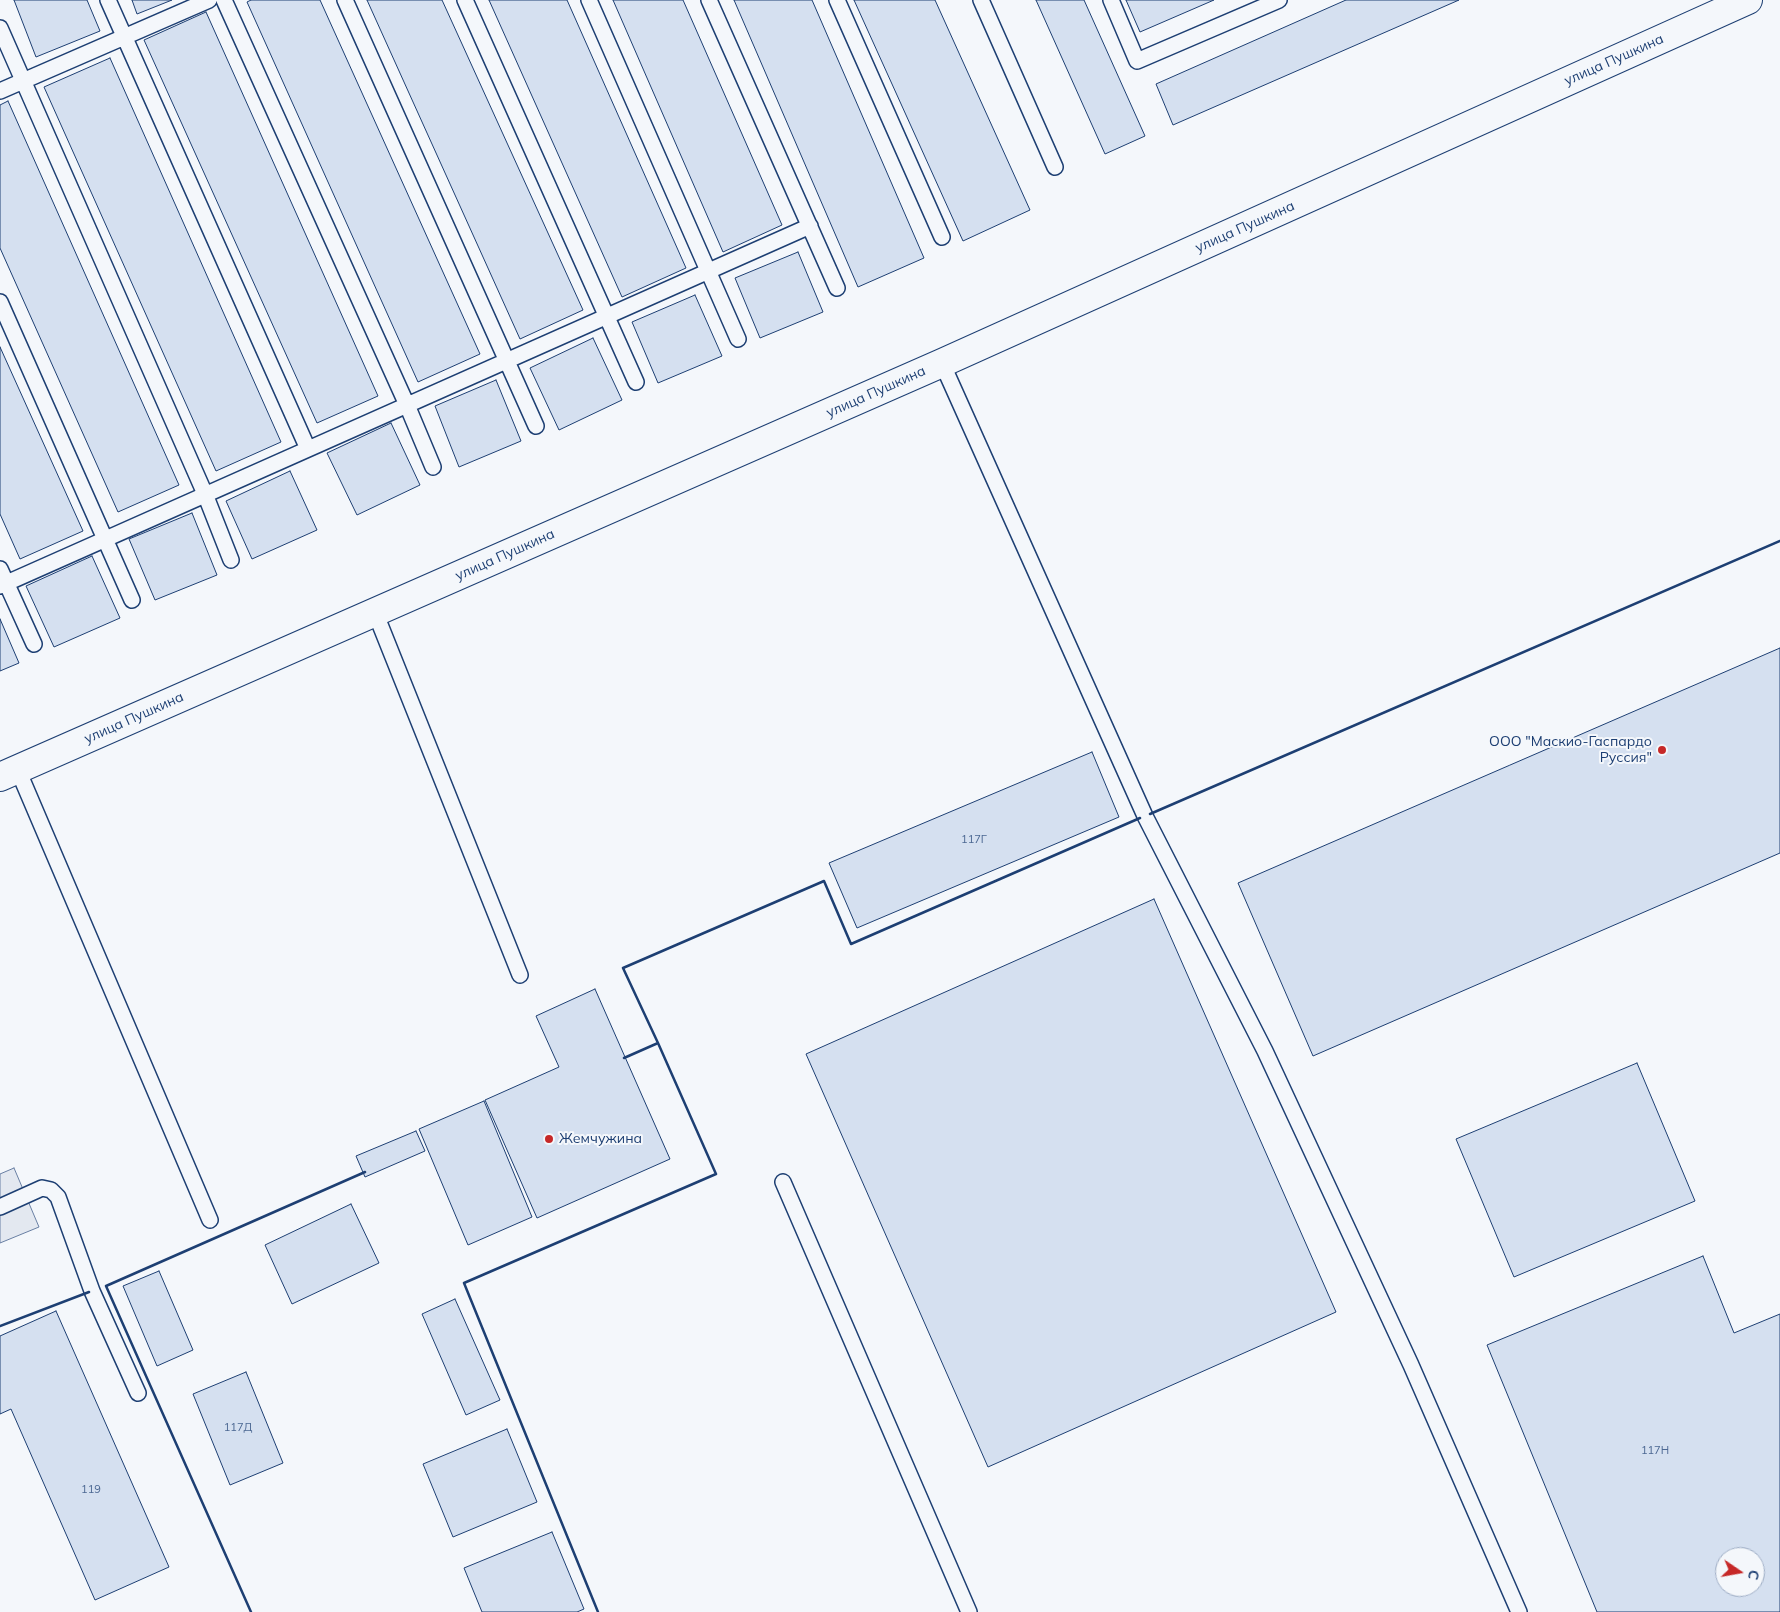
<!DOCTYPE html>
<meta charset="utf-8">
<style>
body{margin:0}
#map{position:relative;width:1780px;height:1612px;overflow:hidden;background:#f4f7fb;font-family:Mulish,sans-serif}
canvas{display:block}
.north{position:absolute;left:1715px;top:1547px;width:50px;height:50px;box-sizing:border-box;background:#f4f7fb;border:1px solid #9eadc5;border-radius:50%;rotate:102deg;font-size:14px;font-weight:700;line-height:20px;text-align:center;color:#1d3f73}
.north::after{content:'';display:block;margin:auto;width:18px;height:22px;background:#c62828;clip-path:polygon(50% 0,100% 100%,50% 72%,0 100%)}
</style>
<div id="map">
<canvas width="1780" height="1612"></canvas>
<div class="north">С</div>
</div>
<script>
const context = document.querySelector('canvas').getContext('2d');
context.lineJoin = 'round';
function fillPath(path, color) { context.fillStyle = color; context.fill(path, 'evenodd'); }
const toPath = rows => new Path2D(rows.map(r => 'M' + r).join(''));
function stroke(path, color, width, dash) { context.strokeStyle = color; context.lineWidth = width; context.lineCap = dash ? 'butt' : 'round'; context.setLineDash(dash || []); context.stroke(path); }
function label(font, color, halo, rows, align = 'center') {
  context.font = font + ' Mulish,sans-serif'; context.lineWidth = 4; context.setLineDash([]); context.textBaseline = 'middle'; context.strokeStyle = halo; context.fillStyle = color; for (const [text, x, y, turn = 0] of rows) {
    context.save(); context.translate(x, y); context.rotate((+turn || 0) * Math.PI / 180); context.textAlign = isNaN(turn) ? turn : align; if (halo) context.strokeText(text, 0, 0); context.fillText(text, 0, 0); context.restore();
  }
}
const parking = toPath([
 [14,1168,39,1227,0,1243,0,1174,14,1168]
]);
fillPath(parking, '#e3e8f0');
stroke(parking, '#687fa3', 1);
const building = toPath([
 [14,0,87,0,100,31,36,57,14,0],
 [132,0,172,0,137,14,132,0],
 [251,0,320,0,480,354,418,382,247,2,251,0],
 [367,0,442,0,583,310,520,339,367,0],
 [489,0,567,0,686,268,622,297,489,0],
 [613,0,683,0,782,225,723,252,613,0],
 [734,0,812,0,924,258,858,287,734,0],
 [854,0,935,0,1030,210,963,241,854,0],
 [1036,0,1084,0,1145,136,1105,154,1036,0],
 [1126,0,1214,0,1140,32,1126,0],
 [1346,0,1459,0,1173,125,1156,84,1346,0],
 [206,12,378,396,317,423,144,40,206,12],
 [110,58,281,442,216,471,44,87,110,58],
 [8,101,179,485,118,512,0,248,0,105,8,101],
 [798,252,823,312,760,338,735,278,798,252],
 [695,295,722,356,658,383,632,322,695,295],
 [593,338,622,400,559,430,530,368,593,338],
 [0,347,83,531,20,559,0,514,0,347],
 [496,380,521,441,459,467,435,406,496,380],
 [391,423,420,485,357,515,327,453,391,423],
 [290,471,317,530,252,559,226,501,290,471],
 [192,513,217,575,155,600,129,539,192,513],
 [92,556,120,618,54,647,26,586,92,556],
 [0,619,19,663,0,671,0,619],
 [1780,648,1780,853,1313,1056,1238,883,1780,648],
 [1092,752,1119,817,857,928,829,863,1092,752],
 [1154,899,1336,1312,988,1467,806,1054,1154,899],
 [595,989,670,1159,537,1218,485,1100,559,1067,536,1016,595,989],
 [1637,1063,1695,1201,1514,1277,1456,1139,1637,1063],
 [484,1101,532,1217,468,1245,419,1129,484,1101],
 [416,1131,425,1151,365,1177,356,1156,416,1131],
 [351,1204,379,1263,292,1304,265,1245,351,1204],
 [1703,1256,1734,1333,1780,1314,1780,1612,1597,1612,1487,1345,1703,1256],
 [1725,1557,1755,1557,1755,1587,1725,1587,1725,1557],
 [159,1271,193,1350,157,1366,123,1286,159,1271],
 [455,1299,500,1400,466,1415,422,1314,455,1299],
 [56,1311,169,1567,95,1600,11,1409,0,1414,0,1336,56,1311],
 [246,1372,283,1463,230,1485,193,1394,246,1372],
 [507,1429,537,1502,453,1537,423,1464,507,1429],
 [552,1532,584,1609,577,1612,482,1612,464,1568,552,1532]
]);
fillPath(building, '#d5e0f0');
stroke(building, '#1d3f73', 1);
const service = toPath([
 [108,0,308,449],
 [224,0,407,405,433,467],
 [345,0,536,426],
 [465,0,636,382],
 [589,0,738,339],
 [709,0,837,288],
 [837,0,942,237],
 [981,0,1055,167],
 [1111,0,1137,61,1279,0],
 [0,28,205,494,231,560],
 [0,91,209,0],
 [0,302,132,600],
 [942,363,1145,816,1265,1051,1411,1365,1519,1612],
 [0,569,34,644],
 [0,586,810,226],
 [375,612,520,975],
 [18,770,210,1220],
 [783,1182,969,1612],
 [0,1207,42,1188,51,1190,58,1197,92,1291,138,1393]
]);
const secondary = toPath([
 [0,777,942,363,1748,0]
]);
stroke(service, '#1d3f73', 18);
stroke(secondary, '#1d3f73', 30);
stroke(service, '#f4f7fb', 15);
stroke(secondary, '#f4f7fb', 28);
stroke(toPath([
 [1150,814,1780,541],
 [624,1058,658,1043,623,968,824,881,851,944,1140,818],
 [0,1326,89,1292],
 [251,1612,106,1286,365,1172],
 [598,1612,464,1283,716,1174,658,1043]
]), '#1d3f73', 2.5);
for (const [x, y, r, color] of [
 [1662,750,5,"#c62828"],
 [549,1139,5,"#c62828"]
]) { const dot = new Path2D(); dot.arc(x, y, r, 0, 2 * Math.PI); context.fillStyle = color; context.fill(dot); stroke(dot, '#f4f7fb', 2); }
label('11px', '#4b6792', null, [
 ["117Г",974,840],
 ["117Д",238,1428],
 ["117Н",1655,1451],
 ["119",91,1490]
]);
label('14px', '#1d3f73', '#f4f7fb', [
 ["улица Пушкина",1614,60,-24],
 ["улица Пушкина",1245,227,-24],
 ["улица Пушкина",876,392,-24],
 ["улица Пушкина",505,555,-24],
 ["улица Пушкина",134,718,-24]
]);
label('14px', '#1d3f73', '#f4f7fb', [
 ["ООО \"Маскио-Гаспардо",1652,742],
 ["Руссия\"",1652,758],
 ["Жемчужина",559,1139,"left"]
], 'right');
</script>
